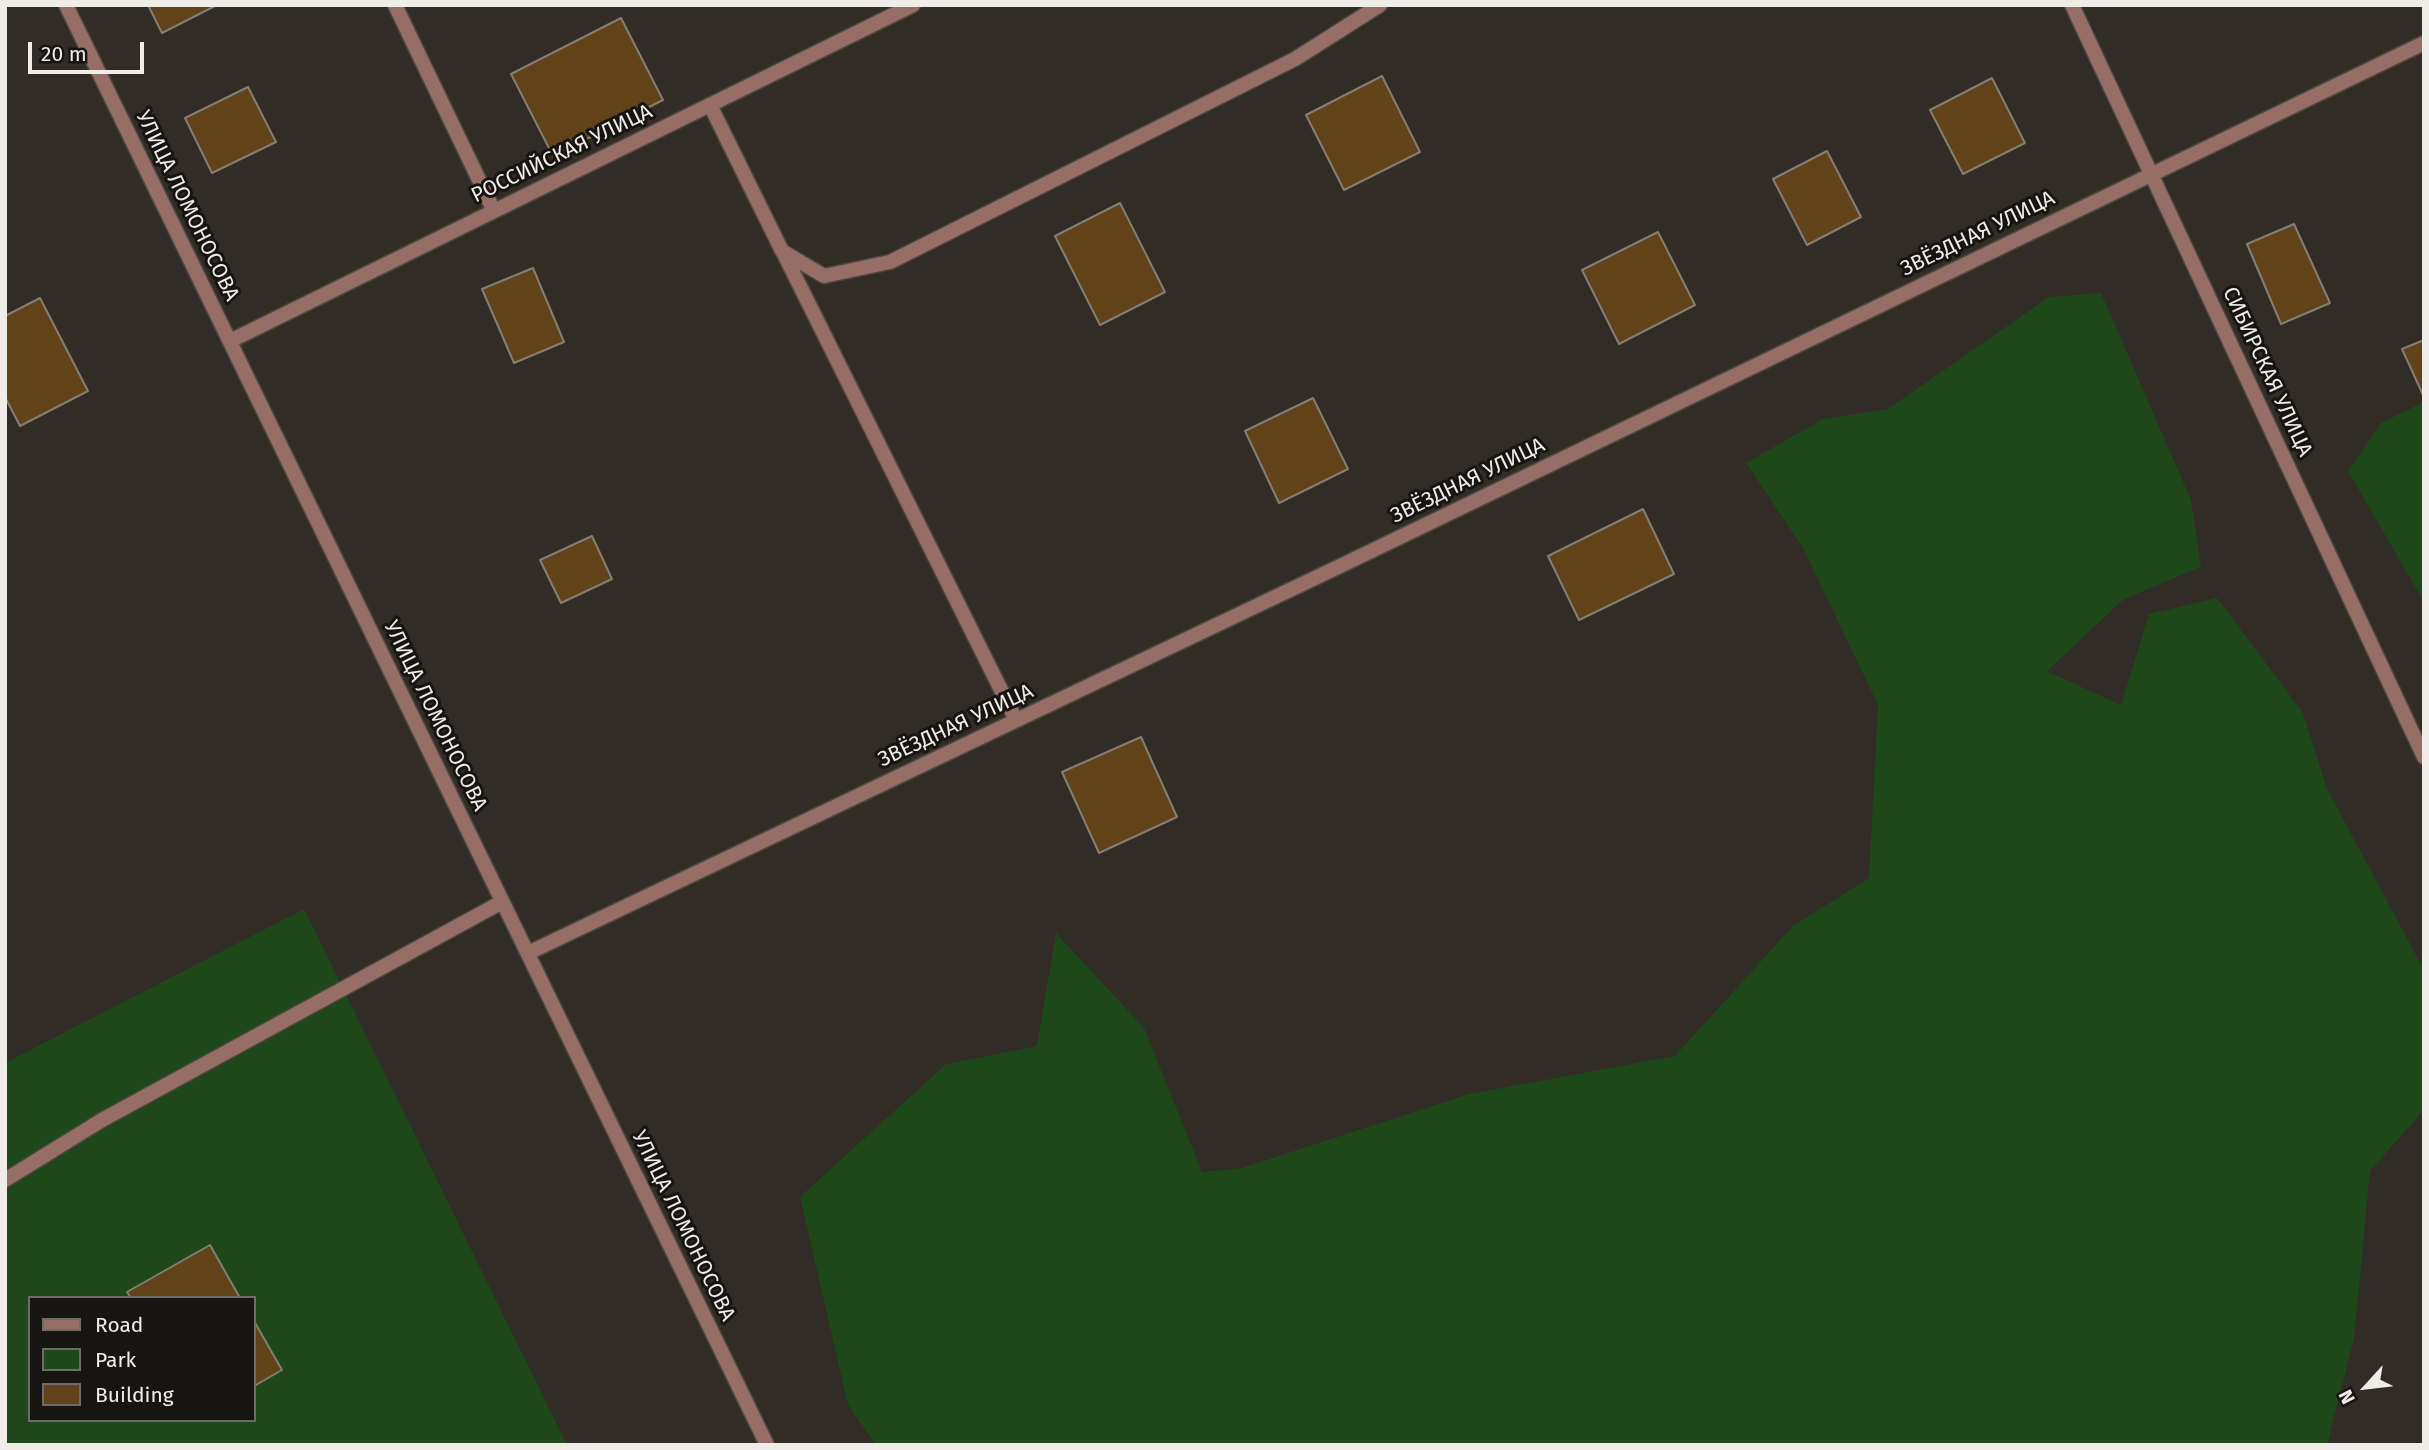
<!DOCTYPE html>
<meta charset="utf-8">
<style>
body{margin:0}
#map{position:relative;width:2429px;height:1450px;overflow:hidden;background:#312c26;font-family:"Fira Sans",sans-serif}
canvas{display:block}
.frame{position:absolute;inset:0;border:7px solid #f0ede9;pointer-events:none}
.legend{position:absolute;left:28px;top:1296px;width:228px;height:126px;box-sizing:border-box;background:#171512;border:2px solid #6e6b68;margin:0;padding:9px 12px;list-style:none;font-size:21px;color:#f0ede9}
.legend li{display:flex;align-items:center;gap:14px;height:35px}
.legend b{width:35px;border:2px solid #6e6b68}
.north{position:absolute;left:2331px;top:1352px;width:70px;height:70px;-webkit-text-stroke:5px #171512;paint-order:stroke;rotate:243deg;font-size:19px;font-weight:700;line-height:28px;text-align:center;color:#f0ede9}
.north::after{content:'';display:block;margin:auto;width:24px;height:32px;background:#f0ede9;clip-path:polygon(50% 0,100% 100%,50% 72%,0 100%)}
.scale{position:absolute;left:28px;top:42px;width:116px;height:32px;box-sizing:border-box;border:4px solid #f0ede9;border-top:0;padding-left:9px;font-size:21px;line-height:24px;white-space:nowrap;color:#f0ede9;-webkit-text-stroke:5px #171512;paint-order:stroke}
</style>
<div id="map">
<canvas width="2429" height="1450"></canvas>
<div class="frame"></div>
<ul class="legend">
<li><b style="height:9px;background:#976e65"></b>Road</li>
<li><b style="height:19px;background:#1e481a"></b>Park</li>
<li><b style="height:19px;background:#624218"></b>Building</li>
</ul>
<div class="north">N</div>
<div class="scale">20 m</div>
</div>
<script>
const context = document.querySelector('canvas').getContext('2d');
context.lineJoin = 'round';
function fillPath(path, color) { context.fillStyle = color; context.fill(path, 'evenodd'); }
const toPath = rows => new Path2D(rows.map(r => 'M' + r).join(''));
function stroke(path, color, width, dash) { context.strokeStyle = color; context.lineWidth = width; context.lineCap = dash ? 'butt' : 'round'; context.setLineDash(dash || []); context.stroke(path); }
function label(font, color, halo, rows, align = 'center') {
  context.font = font + ' "Fira Sans",sans-serif'; context.lineWidth = 6; context.setLineDash([]); context.textBaseline = 'middle'; context.strokeStyle = halo; context.fillStyle = color; for (const [text, x, y, turn = 0] of rows) {
    context.save(); context.translate(x, y); context.rotate((+turn || 0) * Math.PI / 180); context.textAlign = isNaN(turn) ? turn : align; if (halo) context.strokeText(text, 0, 0); context.fillText(text, 0, 0); context.restore();
  }
}
fillPath(toPath([
 [2101,293,2191,500,2201,567,2124,599,2047,671,2121,705,2149,614,2217,598,2303,713,2327,789,2424,970,2424,1110,2370,1171,2354,1338,2327,1445,876,1445,848,1405,800,1197,946,1064,1037,1046,1056,933,1144,1028,1202,1172,1242,1168,1469,1094,1675,1056,1793,926,1869,878,1878,705,1803,548,1746,463,1823,419,1888,409,2049,297],
 [2424,402,2424,602,2348,471,2381,423],
 [304,909,567,1445,5,1445,5,1063],
 [30,1298,254,1298,254,1420,30,1420]
]), '#1e481a');
const building = toPath([
 [148,5,217,5,162,33,148,5],
 [621,18,663,100,553,156,511,74,621,18],
 [1382,76,1420,152,1344,190,1306,115,1382,76],
 [1992,78,2025,143,1963,174,1930,110,1992,78],
 [248,87,276,142,212,173,185,118,248,87],
 [1827,151,1861,217,1807,245,1773,179,1827,151],
 [1120,203,1165,292,1100,325,1055,236,1120,203],
 [2294,224,2330,303,2281,324,2247,244,2294,224],
 [1658,232,1695,305,1619,344,1582,270,1658,232],
 [533,268,564,342,514,363,482,289,533,268],
 [40,298,88,391,20,426,5,397,5,316,40,298],
 [2424,340,2424,394,2423,395,2402,349,2424,340],
 [1313,398,1348,469,1279,503,1245,431,1313,398],
 [1643,509,1674,574,1579,620,1548,556,1643,509],
 [592,536,612,579,561,603,540,560,592,536],
 [1141,737,1177,817,1099,853,1062,772,1141,737],
 [210,1245,240,1298,131,1298,127,1292,210,1245],
 [254,1321,282,1370,254,1386,254,1321]
]);
fillPath(building, '#624218');
stroke(building, '#847e77', 2);
const service = toPath([
 [710,105,782,251,824,276,890,262,1295,59,1380,5],
 [783,252,1016,720]
]);
const minor = toPath([
 [395,5,494,211],
 [2072,5,2424,757],
 [230,341,913,5],
 [528,953,1336,568,2424,43]
]);
const tertiary = toPath([
 [66,5,767,1445],
 [5,1180,102,1120,502,902]
]);
stroke(service, '#4c4741', 17);
stroke(minor, '#4c4741', 17);
stroke(tertiary, '#4c4741', 17);
stroke(service, '#976e65', 14);
stroke(minor, '#976e65', 14);
stroke(tertiary, '#976e65', 14);
label('21px', '#f0ede9', '#171512', [
 ["РОССИЙСКАЯ УЛИЦА",562,154,-26],
 ["УЛИЦА ЛОМОНОСОВА",187,206,64],
 ["ЗВЁЗДНАЯ УЛИЦА",1978,234,-26],
 ["СИБИРСКАЯ УЛИЦА",2267,372,65],
 ["ЗВЁЗДНАЯ УЛИЦА",1468,481,-26],
 ["УЛИЦА ЛОМОНОСОВА",435,716,64],
 ["ЗВЁЗДНАЯ УЛИЦА",956,726,-25],
 ["УЛИЦА ЛОМОНОСОВА",683,1226,64]
]);
</script>
